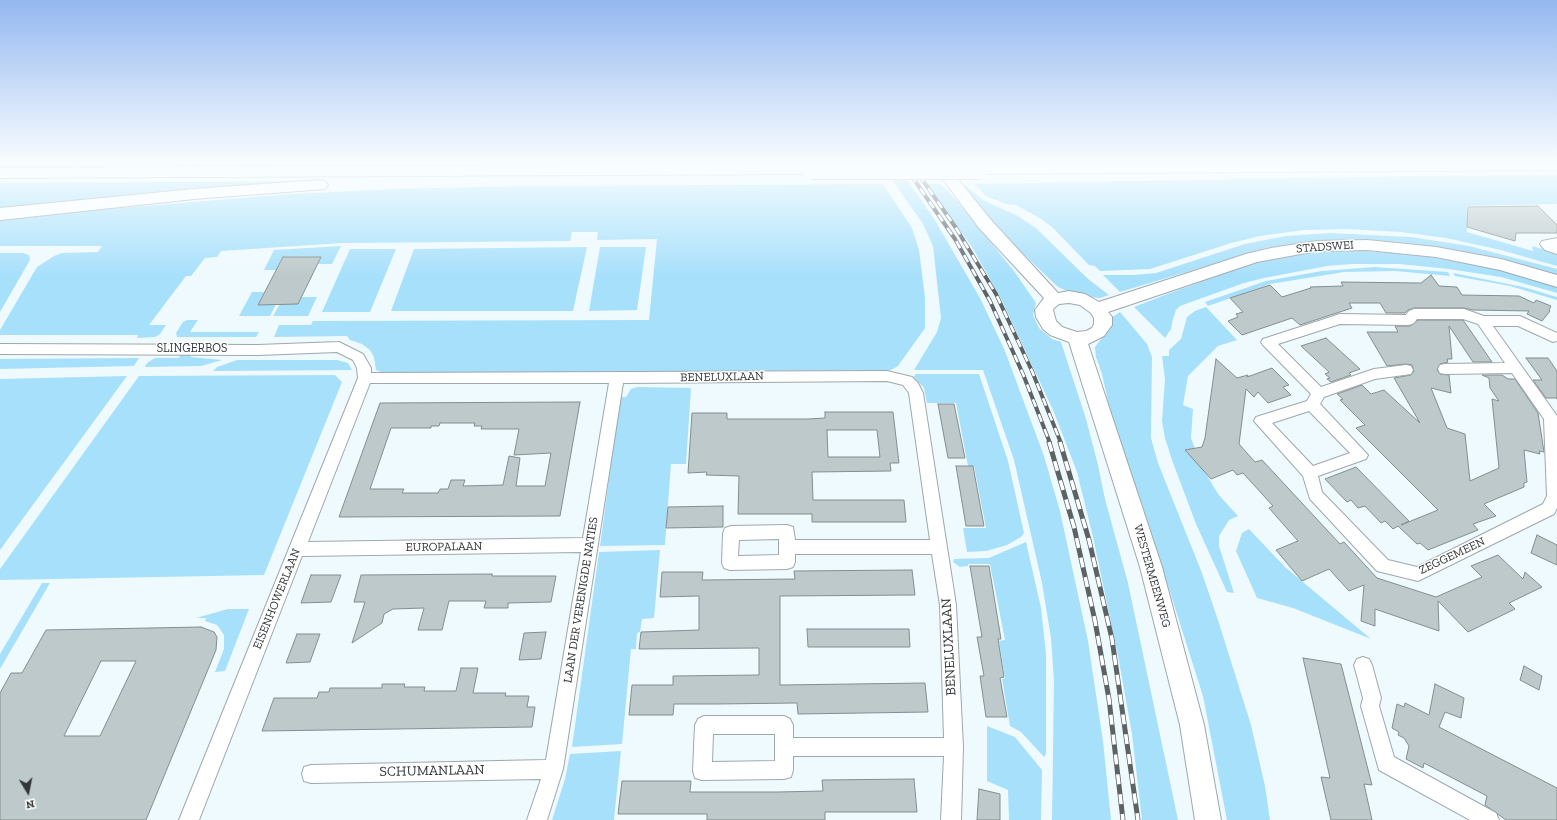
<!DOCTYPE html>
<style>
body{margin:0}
#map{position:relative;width:1557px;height:820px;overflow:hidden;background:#effaff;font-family:"Zilla Slab",serif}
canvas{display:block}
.north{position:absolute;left:8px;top:772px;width:40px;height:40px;-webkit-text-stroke:3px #fff;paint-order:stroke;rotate:170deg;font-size:11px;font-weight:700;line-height:16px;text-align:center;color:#323638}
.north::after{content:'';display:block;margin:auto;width:14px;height:18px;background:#323638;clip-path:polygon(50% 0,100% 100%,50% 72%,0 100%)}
</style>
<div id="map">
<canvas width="1557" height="820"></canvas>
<div class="north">N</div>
</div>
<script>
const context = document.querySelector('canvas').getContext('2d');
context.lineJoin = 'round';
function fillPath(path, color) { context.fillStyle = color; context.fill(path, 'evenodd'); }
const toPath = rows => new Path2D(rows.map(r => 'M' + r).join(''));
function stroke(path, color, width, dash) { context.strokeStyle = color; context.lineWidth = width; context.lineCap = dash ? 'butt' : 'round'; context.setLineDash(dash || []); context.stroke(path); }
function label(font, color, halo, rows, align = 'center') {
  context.font = font + ' "Zilla Slab",serif'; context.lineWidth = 3; context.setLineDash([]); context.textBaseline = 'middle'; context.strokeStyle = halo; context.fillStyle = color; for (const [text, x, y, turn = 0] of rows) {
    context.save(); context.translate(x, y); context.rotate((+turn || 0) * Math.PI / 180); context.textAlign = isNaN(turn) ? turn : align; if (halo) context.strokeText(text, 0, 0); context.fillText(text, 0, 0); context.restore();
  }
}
fillPath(toPath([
 [0,162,1049,163,896,164,935,220,981,300,1005,351,1044,456,1060,511,1088,641,1103,741,1111,820,1052,820,1054,682,1051,638,1042,583,1014,460,983,370,914,370,937,332,941,318,933,246,923,224,881,164,0,169],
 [1557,175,1557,204,1467,206,1467,232,1533,251,1532,246,1557,253,1557,266,1501,250,1446,238,1401,232,1345,229,1304,230,1260,236,1231,243,1150,269,1100,271,1095,266,1089,265,1053,228,1043,220,1016,205,1006,204,986,196,974,184,1413,176],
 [311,181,0,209,0,183],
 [883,184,912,228,919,250,925,298,925,328,898,366,891,370,384,373,376,370,374,357,370,350,362,344,350,340,347,336,274,337,279,325,311,325,313,321,649,320,657,239,597,240,598,232,572,232,570,241,342,243,221,251,217,257,205,258,191,276,186,276,149,325,166,325,160,334,155,337,137,338,138,335,0,335,0,330,37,267,54,256,62,253,98,252,102,246,0,246,0,218,289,194,392,189,524,186],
 [926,184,941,184,958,202,1014,271,1036,303,1033,315,1039,328,1052,339,1061,342,1086,419,1098,465,1105,499,1128,583,1178,820,1142,820,1132,734,1118,656,1093,537,1077,472,1053,410,1001,299,972,247],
 [962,185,965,185,983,200,1018,216,1036,228,1088,279,1109,295,1100,298,1090,297,1069,292,1058,287,994,226],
 [1330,233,1411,237,1469,246,1557,269,1557,276,1478,255,1434,247,1392,242,1339,240,1314,242,1266,248,1120,292,1103,275,1135,275,1156,273,1245,244,1286,236],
 [341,246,332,264,317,264,320,257,283,257,276,270,264,270,274,250],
 [587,247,573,311,391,311,414,249],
 [600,247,646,247,637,310,589,311],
 [350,249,396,249,370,312,322,312],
 [1345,250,1418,254,1493,267,1557,285,1557,293,1501,277,1449,269,1399,264,1352,264,1327,266,1264,278,1244,283,1191,302,1180,306,1176,310,1173,319,1171,329,1165,338,1134,307,1170,293,1254,263,1298,254],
 [0,253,23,253,29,255,30,260,0,312],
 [1375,267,1448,272,1450,276,1395,271,1344,272,1270,284,1208,306,1205,302,1266,281,1322,271],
 [1453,273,1523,287,1557,297,1557,300,1510,286,1455,276],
 [252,292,264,292,258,305,276,304,270,316,239,316],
 [302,297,317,297,308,316,273,316,280,304,298,304],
 [1206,307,1237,340,1218,346,1188,376,1183,405,1193,409,1191,438,1202,467,1218,494,1238,516,1229,520,1219,536,1219,546,1234,593,1227,592,1196,524,1172,460,1165,438,1162,421,1165,379,1162,356,1169,356,1169,350,1181,339,1187,317,1195,311],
 [1120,312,1147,344,1152,357,1151,438,1158,463,1202,573,1218,620,1251,725,1265,786,1270,820,1227,820,1203,696,1142,504,1116,438,1102,374,1096,357,1095,347,1108,330,1111,318],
 [187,320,198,320,190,332,259,332,256,337,177,337,176,333,183,322],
 [181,354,189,354,191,357,222,360,201,366,145,367,147,363,155,358,179,358],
 [139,358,134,366,0,369,0,359],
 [237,360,337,360,348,363,352,370,213,371,217,367],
 [915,374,979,374,1008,461,1024,533,1021,537,1007,545,986,551,967,552,963,528,986,528,974,466,968,466,956,403,927,403,924,388,913,376,915,376],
 [335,375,342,382,264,575,0,580,0,569,139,376],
 [127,376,0,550,0,379],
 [637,387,691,388,686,464,671,464,665,545,600,546,620,397,626,397,631,389],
 [1249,529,1285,567,1371,639,1293,608,1257,598,1236,551,1242,533],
 [1026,542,1041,608,1046,654,1046,754,1044,757,1021,732,1010,726,1002,679,1005,678,999,641,1005,640,990,564,968,564,968,566,960,567,953,562,954,559,989,558],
 [660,550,654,618,642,619,640,632,637,633,636,649,631,649,622,744,572,747,599,552],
 [42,583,50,583,0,669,0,654],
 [228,609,249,609,225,671,215,672,224,649,224,635,217,625,205,621,206,618,196,618],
 [987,726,1015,737,1042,770,1041,820,1009,820,1008,790,987,781],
 [621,751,614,820,552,820,565,779,570,754]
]), '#a7e0fb');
const building = toPath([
 [1538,206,1557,225,1557,233,1516,233,1515,241,1467,227,1468,207,1538,206],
 [283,257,321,257,298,304,258,305,283,257],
 [1431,275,1439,286,1457,287,1462,295,1519,296,1534,303,1536,300,1551,306,1549,310,1550,311,1542,321,1527,314,1529,311,1473,310,1464,308,1414,308,1408,310,1405,313,1386,313,1380,303,1349,303,1352,308,1300,325,1292,318,1242,335,1228,321,1238,317,1236,314,1243,312,1230,298,1270,285,1282,297,1311,288,1310,287,1343,286,1341,282,1421,283,1431,275],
 [1418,320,1463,320,1492,362,1473,362,1449,326,1452,359,1447,359,1448,362,1440,364,1437,370,1440,374,1449,375,1451,393,1431,388,1447,428,1465,434,1470,481,1499,468,1492,399,1499,401,1490,388,1489,378,1482,375,1502,375,1508,379,1515,379,1538,413,1544,452,1539,451,1540,454,1524,450,1527,482,1524,483,1524,487,1484,504,1496,516,1473,524,1478,530,1428,550,1420,543,1417,544,1398,526,1393,529,1385,521,1381,523,1365,506,1358,508,1351,500,1347,502,1325,479,1356,467,1409,521,1401,525,1438,510,1356,428,1365,425,1340,400,1343,399,1337,394,1362,385,1371,394,1384,390,1420,423,1394,378,1411,375,1414,371,1412,365,1406,364,1387,366,1367,332,1398,332,1395,326,1410,326,1418,320],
 [1326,338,1360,369,1349,373,1351,375,1331,382,1327,379,1330,378,1325,374,1329,372,1301,346,1326,338],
 [1526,358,1548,358,1557,371,1557,399,1556,398,1546,398,1533,380,1542,380,1526,358],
 [1216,359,1237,378,1248,375,1247,377,1272,368,1289,385,1283,387,1291,395,1268,403,1258,392,1254,397,1246,389,1239,444,1255,462,1262,460,1340,544,1344,542,1377,578,1436,597,1482,577,1471,566,1498,555,1523,579,1525,572,1542,587,1509,603,1515,609,1468,632,1438,601,1439,631,1375,609,1375,626,1361,621,1364,585,1349,591,1329,569,1302,581,1276,550,1298,541,1269,508,1273,506,1243,473,1237,475,1233,470,1211,479,1185,450,1202,447,1205,438,1216,359],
 [580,402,560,516,339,517,380,403,580,402],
 [440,423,475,423,474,426,482,426,481,429,519,429,514,455,551,453,545,486,516,486,520,458,509,456,503,485,463,486,465,480,451,480,448,489,440,489,438,493,402,493,404,489,370,489,391,428,431,428,431,426,439,426,440,423],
 [938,404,954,404,965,458,948,458,938,404],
 [825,412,893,412,899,463,890,463,891,471,812,472,813,500,904,500,906,522,812,522,812,514,738,514,739,476,706,475,707,472,688,473,692,413,727,413,727,419,808,419,825,418,825,412],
 [827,430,877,430,880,457,828,457,827,430],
 [956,466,973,466,984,526,966,526,956,466],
 [723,506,723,527,666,528,668,507,723,506],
 [1537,535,1557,545,1557,565,1531,553,1537,535],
 [970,566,989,566,1001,639,998,639,1004,677,1000,678,1007,717,986,717,980,676,984,676,977,637,982,637,970,566],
 [912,570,915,595,780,596,780,685,925,683,928,712,798,714,797,703,716,704,674,704,673,715,629,715,632,685,673,685,673,676,759,675,759,648,639,649,641,632,699,630,699,596,660,597,662,572,703,572,702,580,795,579,794,571,912,570],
 [492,574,492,576,556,576,551,602,508,603,508,608,484,608,486,601,449,601,442,630,418,630,424,608,393,609,384,614,382,623,352,643,365,602,354,602,361,575,492,574],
 [311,575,341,575,331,602,301,603,311,575],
 [201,627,214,632,217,637,216,650,146,820,0,820,0,693,11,673,22,673,46,630,201,627],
 [101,661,136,661,100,736,64,736,101,661],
 [807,629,909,629,910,647,808,647,807,629],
 [546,632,541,659,519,660,524,633,546,632],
 [297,634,320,634,310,662,286,663,297,634],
 [1303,658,1341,664,1372,785,1364,784,1372,820,1331,820,1321,777,1330,778,1303,658],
 [1524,666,1542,676,1539,690,1520,680,1524,666],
 [461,668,478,668,473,693,506,693,505,696,529,696,527,707,535,707,532,727,262,731,274,698,317,698,319,692,329,692,330,688,382,688,382,684,405,684,404,687,425,687,424,691,456,691,461,668],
 [1435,684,1464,698,1461,718,1445,712,1439,727,1557,788,1557,820,1506,820,1485,805,1487,796,1424,763,1423,768,1406,759,1409,746,1404,738,1398,735,1399,732,1392,728,1397,704,1404,707,1405,703,1429,715,1435,684],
 [914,779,917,812,825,812,825,820,707,820,707,814,618,814,622,781,691,781,690,792,777,792,823,791,822,780,914,779],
 [979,789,1000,794,1000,820,977,820,979,789]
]);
fillPath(building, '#bdc9ca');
stroke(building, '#838e8f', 1);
const street = toPath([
 [1557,238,1557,254,1545,250,1540,244,1542,241,1557,238],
 [1414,309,1464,309,1484,316,1520,316,1557,333,1557,341,1553,342,1518,326,1493,326,1557,416,1557,508,1554,514,1418,581,1377,571,1310,499,1303,476,1254,421,1256,417,1307,401,1311,394,1263,345,1261,342,1263,339,1340,314,1406,315,1409,311,1414,309],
 [1417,319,1463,319,1478,324,1505,363,1445,364,1440,365,1438,369,1440,373,1445,374,1512,373,1544,419,1547,496,1543,504,1417,567,1388,560,1322,492,1318,476,1366,459,1368,455,1320,404,1324,397,1375,379,1411,374,1413,370,1411,366,1406,365,1374,369,1321,387,1278,344,1340,324,1409,325,1414,323,1417,319],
 [1309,411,1350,453,1313,466,1272,423,1309,411],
 [339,342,363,354,371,368,371,373,887,371,912,377,918,383,923,393,956,605,963,747,961,820,941,820,944,756,793,756,793,770,791,777,784,779,702,780,695,778,693,771,695,725,698,719,704,716,784,716,790,719,793,725,793,738,944,738,940,605,932,554,795,554,795,562,793,567,787,569,730,570,724,568,722,563,723,533,725,528,731,526,787,525,793,527,795,540,930,540,909,393,903,385,887,381,623,383,563,769,547,820,527,820,541,779,311,783,304,781,302,774,304,767,311,765,546,760,581,552,302,556,199,820,179,820,358,378,357,368,353,360,337,352,258,355,0,354,0,344,258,345,339,342],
 [370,383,609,383,583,538,308,542,370,383],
 [779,539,779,555,738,556,739,540,779,539],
 [713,734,775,734,775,761,712,762,713,734],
 [1363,657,1369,659,1372,665,1381,698,1379,706,1394,757,1496,813,1499,820,1470,820,1379,770,1361,706,1363,698,1354,665,1357,659,1363,657]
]);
const secondary = toPath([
 [930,162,944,162,991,220,1058,293,1069,291,1085,294,1099,302,1246,254,1271,248,1317,241,1367,240,1436,247,1501,259,1557,275,1557,287,1500,270,1436,257,1367,250,1317,251,1257,262,1108,312,1112,317,1112,325,1109,329,1104,336,1088,344,1162,567,1204,725,1221,820,1195,820,1180,725,1140,567,1069,342,1050,335,1043,329,1036,317,1035,310,1044,298,979,228,930,162],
 [1069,303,1080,305,1091,313,1094,318,1094,324,1092,328,1086,331,1077,332,1062,327,1056,321,1053,310,1054,308,1059,304,1069,303]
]);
const highway = toPath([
 [1318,162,1557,162,1557,170,980,174,974,173,971,169,974,165,980,164,1318,162],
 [811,164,817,165,820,169,817,173,811,174,0,178,0,168,811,164],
 [319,180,325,181,328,185,325,189,194,199,0,220,0,208,194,189,319,180]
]);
stroke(street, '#9ea8ad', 2);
stroke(secondary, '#9ea8ad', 2);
stroke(highway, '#9ea8ad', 2);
fillPath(street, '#fff');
fillPath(secondary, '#fff');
fillPath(highway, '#fff');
const railFar1 = toPath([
 [902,162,955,239,990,301,1023,374,1050,443],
 [910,162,956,228,996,294,1032,371,1061,443]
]);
const rail = toPath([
 [1049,442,1074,527,1095,621,1109,699,1123,820],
 [1060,442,1089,540,1112,639,1138,820]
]);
stroke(railFar1, '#5d6365', 4);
stroke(rail, '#5d6365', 5);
stroke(railFar1, '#fff', 2.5, [8]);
stroke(rail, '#fff', 3.5, [10]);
const highwayBridge = toPath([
 [811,169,980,169]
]);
stroke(highwayBridge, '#9ea8ad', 22, []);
stroke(highwayBridge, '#fff', 20);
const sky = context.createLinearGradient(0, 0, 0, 276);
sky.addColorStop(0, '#95b8f0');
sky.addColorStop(0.59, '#f8fdff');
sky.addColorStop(1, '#f8fdff00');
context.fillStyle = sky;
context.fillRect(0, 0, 1557, 276);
label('12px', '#323638', '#fff', [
 ["STADSWEI",1325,247,-4],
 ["SLINGERBOS",192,349],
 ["BENELUXLAAN",722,377,-1],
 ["EUROPALAAN",444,547,-1],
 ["ZEGGEMEEN",1452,556,-25],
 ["WESTERMEENWEG",1152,576,74],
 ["EISENHOWERLAAN",277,599,-68],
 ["LAAN DER VERENIGDE NATIES",581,600,-81]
]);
label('14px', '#323638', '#fff', [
 ["BENELUXLAAN",949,647,-93],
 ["SCHUMANLAAN",432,771,-1]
]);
</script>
